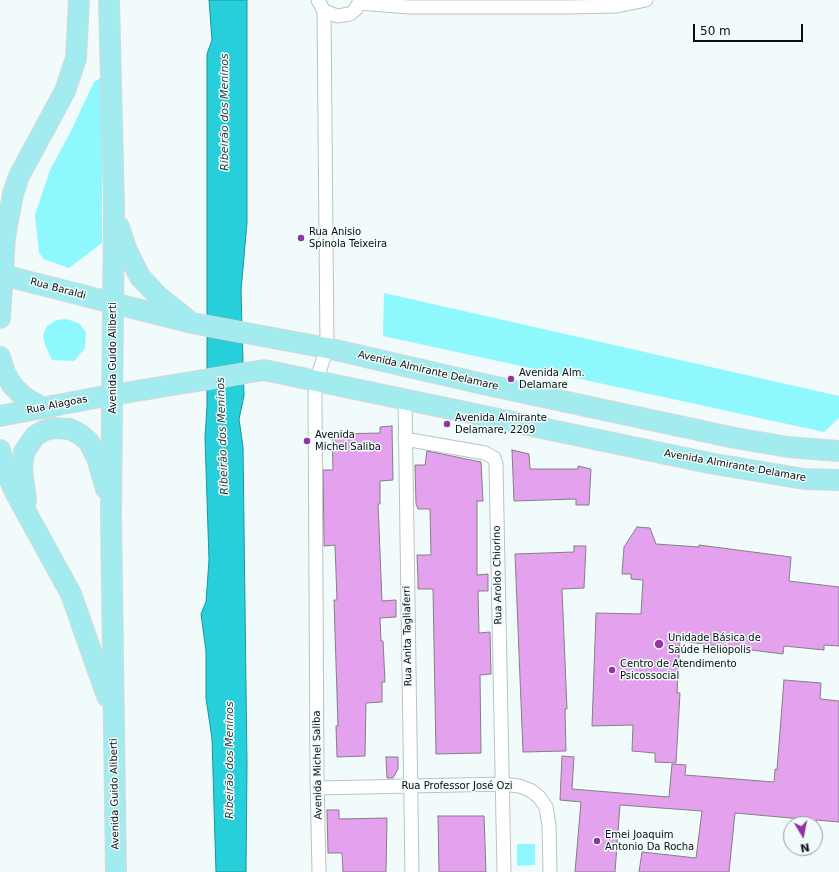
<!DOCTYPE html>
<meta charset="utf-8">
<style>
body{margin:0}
#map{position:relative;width:839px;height:872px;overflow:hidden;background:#f1fbfb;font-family:"DejaVu Sans",sans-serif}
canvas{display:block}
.north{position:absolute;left:783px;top:816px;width:40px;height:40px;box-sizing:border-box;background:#f1fbfb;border:1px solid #959c9c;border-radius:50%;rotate:170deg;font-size:11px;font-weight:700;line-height:16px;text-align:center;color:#0a0e0e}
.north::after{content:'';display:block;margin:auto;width:14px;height:18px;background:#9135a0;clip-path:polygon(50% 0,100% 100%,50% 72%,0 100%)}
.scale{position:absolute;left:693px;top:24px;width:110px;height:18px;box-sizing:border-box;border:2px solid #0a0e0e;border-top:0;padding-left:5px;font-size:12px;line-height:14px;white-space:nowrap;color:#0a0e0e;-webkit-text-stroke:3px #f1fbfb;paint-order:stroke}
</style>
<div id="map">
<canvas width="839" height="872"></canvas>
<div class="north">N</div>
<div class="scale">50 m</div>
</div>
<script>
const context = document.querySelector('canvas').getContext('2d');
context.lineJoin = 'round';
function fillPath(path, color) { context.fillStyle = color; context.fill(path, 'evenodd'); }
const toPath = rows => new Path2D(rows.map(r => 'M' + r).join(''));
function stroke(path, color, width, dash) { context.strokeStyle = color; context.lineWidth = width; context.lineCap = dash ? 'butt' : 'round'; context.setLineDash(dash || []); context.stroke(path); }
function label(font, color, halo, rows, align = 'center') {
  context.font = font + ' "DejaVu Sans",sans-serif'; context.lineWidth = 3; context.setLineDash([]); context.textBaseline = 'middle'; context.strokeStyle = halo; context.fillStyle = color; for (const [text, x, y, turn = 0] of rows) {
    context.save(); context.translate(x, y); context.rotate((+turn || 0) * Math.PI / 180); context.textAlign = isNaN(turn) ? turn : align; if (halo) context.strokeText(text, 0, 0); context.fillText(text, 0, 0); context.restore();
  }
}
fillPath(toPath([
 [102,77,102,243,69,268,44,259,39,253,35,215,50,170,71,131,94,82],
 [384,293,839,396,839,418,824,432,383,336],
 [67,319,80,324,86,333,85,348,74,361,52,360,45,345,43,335,47,326,57,320],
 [517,844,535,844,535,865,517,866]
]), '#8ff7fe');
const water = toPath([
 [209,0,247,0,247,223,241,291,244,396,239,419,243,447,247,765,246,872,216,872,212,739,206,698,206,651,201,614,206,602,209,560,205,438,207,406,207,54,212,40,209,0]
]);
fillPath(water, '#26cfd9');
stroke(water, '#1e959c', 1);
const building = toPath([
 [392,426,393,480,380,481,380,504,378,504,382,601,396,600,396,617,380,618,381,641,383,641,385,682,382,682,382,702,366,703,365,756,337,757,336,726,338,726,334,600,337,600,335,545,324,546,323,470,333,470,332,434,380,433,380,427,392,426],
 [512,450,529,454,530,469,578,469,578,466,591,469,589,505,576,505,576,499,514,501,512,450],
 [427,451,481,462,483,501,477,501,477,575,488,574,488,591,478,591,479,633,490,632,491,674,480,675,481,753,436,754,433,589,418,589,418,580,417,555,431,555,430,509,418,509,416,504,415,465,425,465,427,451],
 [637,527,650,528,656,544,699,547,699,545,791,557,789,581,839,587,839,646,824,645,824,650,784,646,783,654,680,641,677,693,680,693,676,763,655,762,655,753,632,751,633,725,592,726,596,613,641,614,643,580,631,579,631,574,622,574,624,547,637,527],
 [574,546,586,546,584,588,562,589,567,709,565,709,566,751,523,752,515,554,574,552,574,546],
 [784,680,821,683,820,699,839,701,839,822,816,820,816,824,801,824,802,819,735,813,729,872,639,872,642,852,696,858,702,811,620,805,615,872,575,872,581,802,560,800,562,756,574,757,572,789,669,797,672,764,686,765,685,775,774,782,775,769,777,770,784,680],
 [386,757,398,757,398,769,393,778,387,778,386,757],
 [327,810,339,810,339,819,387,818,386,872,343,872,342,853,328,853,327,810],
 [438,816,484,816,486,872,439,872,438,816]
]);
fillPath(building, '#e3a1ee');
stroke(building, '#837f84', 1);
const minor = toPath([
 [318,0,324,11,337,16,350,14,356,9,360,0],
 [359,3,409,7,568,7,617,6,646,0],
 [405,399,412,872],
 [405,439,485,453,494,458,496,464,504,872],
 [318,788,503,784,519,786,530,790,539,797,546,807,549,825,550,872],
 [319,872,317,776,315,395,316,381,327,348,324,11]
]);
const primary = toPath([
 [109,0,114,207,111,514,116,872],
 [119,227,127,251,140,277,158,296,187,319],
 [2,275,192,323,327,348,483,384,735,438,788,447,839,451],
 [0,318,5,237,13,194,19,176,65,91,76,58,79,0],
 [0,357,5,373,12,385,24,397,43,408],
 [0,416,100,397,264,370,709,463,804,479,839,480],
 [0,450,6,471,15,492,71,594,107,696],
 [26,500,22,469,24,452,35,436,43,431,53,428,70,429,81,435,89,442,97,458,106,489]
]);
stroke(minor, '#bac3c3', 15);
stroke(primary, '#d8d8d8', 22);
stroke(minor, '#fff', 13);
stroke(primary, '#a2ebef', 20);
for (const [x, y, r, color] of [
 [301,238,4,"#9135a0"],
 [511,379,4,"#9135a0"],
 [447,424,4,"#9135a0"],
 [307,441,4,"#9135a0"],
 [659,644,5,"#9135a0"],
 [612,670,4,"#9135a0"],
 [597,841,4,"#9135a0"]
]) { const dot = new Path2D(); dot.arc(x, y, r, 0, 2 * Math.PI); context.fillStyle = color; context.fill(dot); stroke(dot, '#f1fbfb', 1.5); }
label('10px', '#0a0e0e', '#f1fbfb', [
 ["Rua Anisio",309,232],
 ["Spinola Teixeira",309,244],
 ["Avenida Alm.",519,373],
 ["Delamare",519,385],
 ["Avenida Almirante",455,418],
 ["Delamare, 2209",455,430],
 ["Avenida",315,435],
 ["Michel Saliba",315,447],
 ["Unidade Básica de",668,638],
 ["Saúde Heliópolis",668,650],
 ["Centro de Atendimento",620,664],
 ["Psicossocial",620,676],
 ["Emei Joaquim",605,835],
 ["Antonio Da Rocha",605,847]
], 'left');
label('10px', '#0a0e0e', '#f1fbfb', [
 ["Rua Baraldi",58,289,15],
 ["Avenida Guido Aliberti",113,358,-90],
 ["Avenida Almirante Delamare",428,371,13],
 ["Rua Alagoas",57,405,-11],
 ["Avenida Almirante Delamare",735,466,10],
 ["Rua Aroldo Chiorino",498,575,-91],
 ["Rua Anita Tagliaferri",408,636,-91],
 ["Avenida Michel Saliba",318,765,-91],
 ["Rua Professor José Ozi",457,786],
 ["Avenida Guido Aliberti",115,794,-91]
]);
label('italic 11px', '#1f383a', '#f1fbfb', [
 ["Ribeirão dos Meninos",225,112,-90],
 ["Ribeirão dos Meninos",223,436,-92],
 ["Ribeirão dos Meninos",230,760,-90]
]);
</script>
